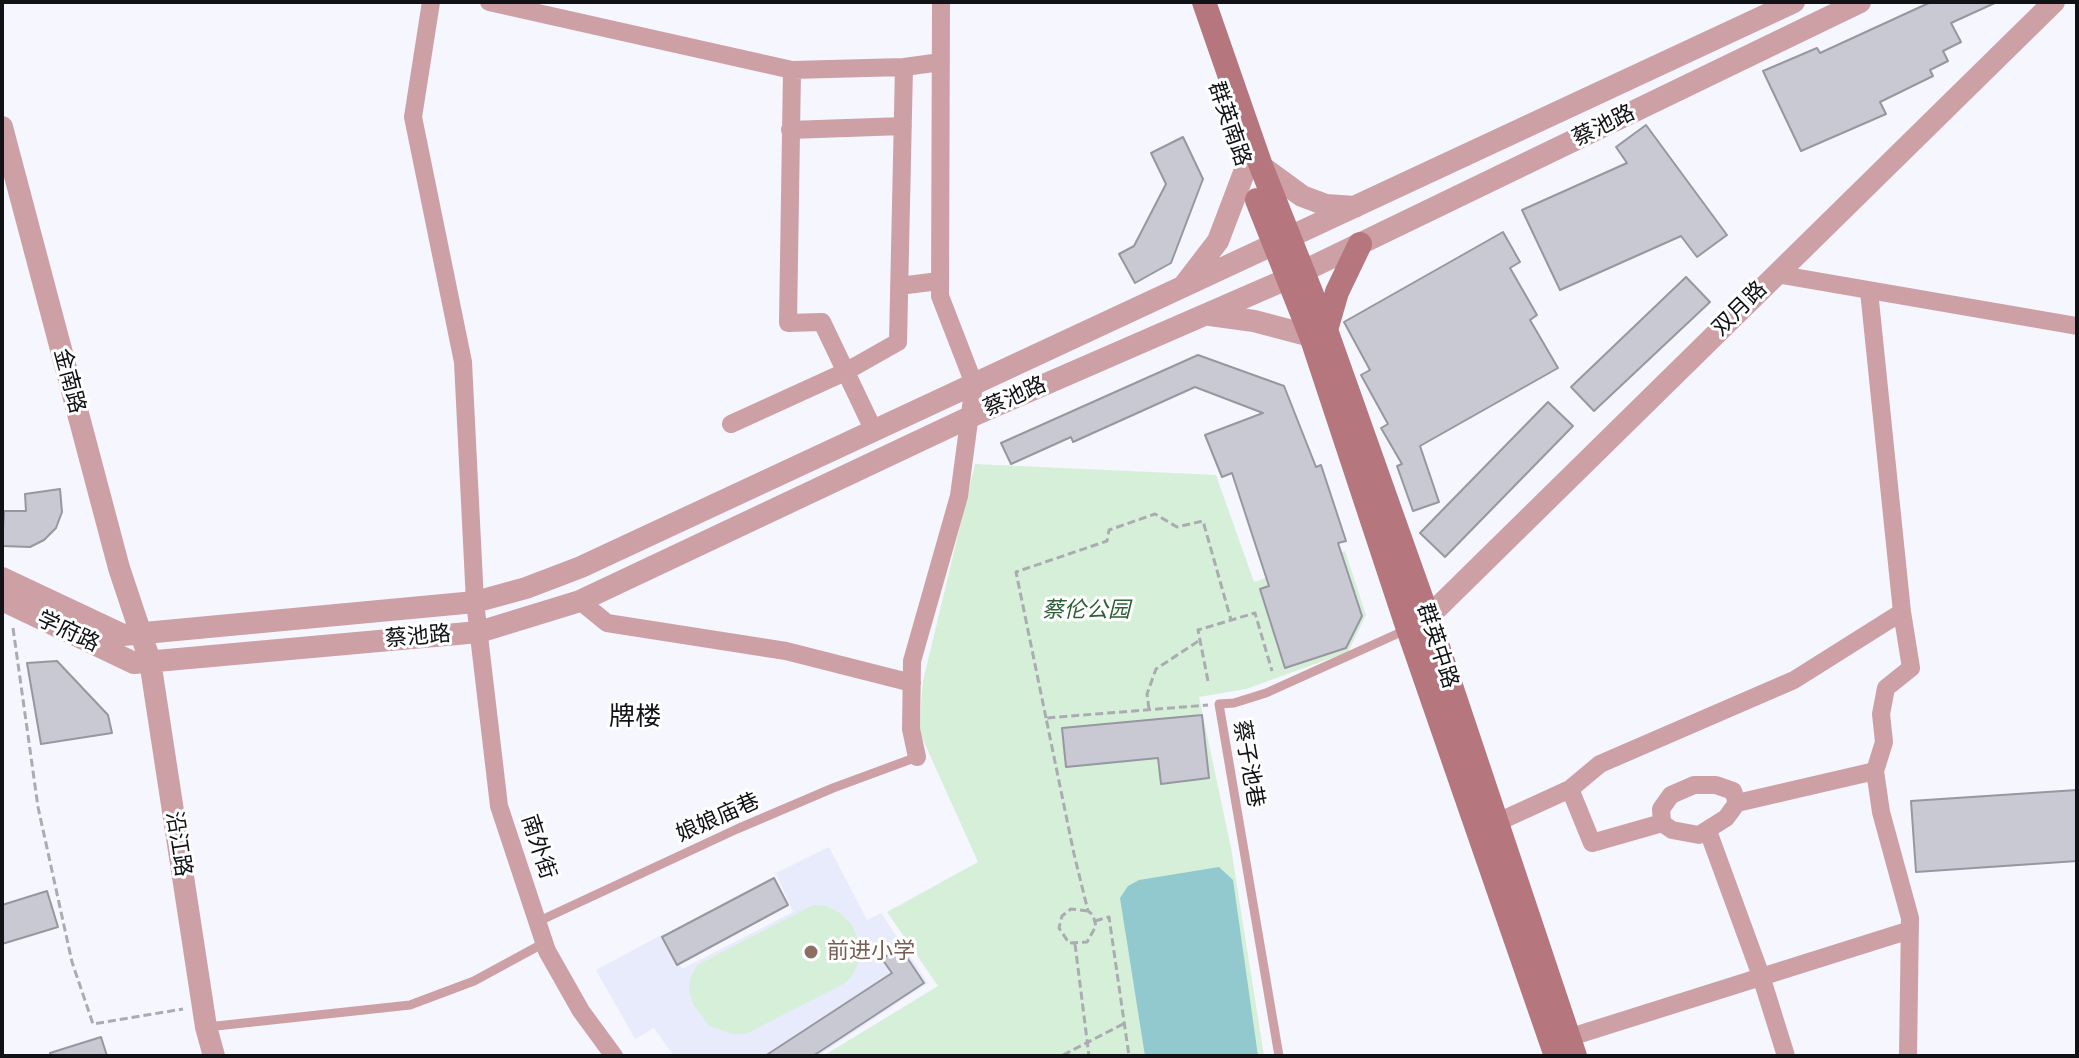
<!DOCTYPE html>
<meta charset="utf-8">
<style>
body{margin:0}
#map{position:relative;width:2079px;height:1058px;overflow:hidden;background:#f5f6fe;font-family:Merriweather,serif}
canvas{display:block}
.frame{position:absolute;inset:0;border:4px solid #111215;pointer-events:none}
</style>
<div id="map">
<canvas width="2079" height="1058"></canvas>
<div class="frame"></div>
</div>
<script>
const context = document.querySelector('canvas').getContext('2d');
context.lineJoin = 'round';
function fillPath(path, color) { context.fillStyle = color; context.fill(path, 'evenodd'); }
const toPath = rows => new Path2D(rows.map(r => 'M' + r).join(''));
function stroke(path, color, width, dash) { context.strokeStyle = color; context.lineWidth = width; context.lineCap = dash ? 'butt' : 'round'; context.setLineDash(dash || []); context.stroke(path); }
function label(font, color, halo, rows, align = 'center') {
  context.font = font + ' Merriweather,"Noto Sans SC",serif'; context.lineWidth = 6; context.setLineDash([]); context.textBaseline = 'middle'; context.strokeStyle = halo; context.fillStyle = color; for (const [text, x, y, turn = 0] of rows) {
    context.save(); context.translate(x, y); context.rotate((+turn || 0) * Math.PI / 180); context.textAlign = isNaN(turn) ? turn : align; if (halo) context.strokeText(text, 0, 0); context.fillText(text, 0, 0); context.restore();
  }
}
fillPath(toPath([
 [829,847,867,920,881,913,928,983,818,1056,674,1056,654,1028,635,1039,596,970,663,934,682,969,793,912,776,873]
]), '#e8ebfc');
fillPath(toPath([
 [975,464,1216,475,1254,582,1345,551,1366,615,1348,652,1246,689,1199,697,1231,848,1264,1056,823,1056,938,986,887,912,978,862,919,731,923,681],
 [813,905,827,906,837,911,851,923,860,944,861,956,853,974,845,983,746,1034,733,1034,709,1026,693,1004,689,991,690,979,697,965]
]), '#d6efd8');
fillPath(toPath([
 [1219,867,1233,880,1258,1056,1145,1056,1120,898,1128,886,1139,880]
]), '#91c9ce');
const building = toPath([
 [1931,2,1997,2,1951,23,1961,42,1943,51,1948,61,1930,70,1933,76,1880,102,1886,114,1801,151,1763,71,1817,48,1820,53,1931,2],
 [1646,125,1727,235,1697,257,1681,236,1560,290,1522,210,1627,163,1616,147,1646,125],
 [1183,137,1203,179,1171,263,1135,283,1119,254,1134,246,1166,184,1151,153,1183,137],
 [1503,232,1520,262,1510,268,1537,315,1530,320,1558,368,1420,446,1439,502,1413,511,1397,466,1402,464,1381,428,1388,424,1361,375,1370,370,1344,322,1503,232],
 [1686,277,1710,302,1594,411,1571,387,1686,277],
 [1198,355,1284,386,1316,467,1321,465,1346,541,1338,543,1362,616,1346,648,1285,668,1260,589,1269,586,1232,473,1222,477,1205,435,1263,413,1195,387,1073,442,1071,437,1011,464,1001,443,1198,355],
 [1548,402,1573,426,1445,557,1420,533,1548,402],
 [60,489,62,512,56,528,44,540,30,547,2,546,4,511,26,511,25,494,60,489],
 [57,661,108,715,112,733,41,744,27,663,57,661],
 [1202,715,1209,778,1161,784,1158,758,1066,767,1062,728,1202,715],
 [2077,790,2077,861,1916,872,1911,801,2077,790],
 [774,878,788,905,677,965,662,937,774,878],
 [47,891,58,927,2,944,2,905,47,891],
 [900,947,924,983,813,1056,765,1056,892,973,882,959,900,947],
 [101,1037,107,1056,50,1056,50,1053,101,1037]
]);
fillPath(building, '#c8c9d3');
stroke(building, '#9697a1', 2);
stroke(toPath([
 [13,628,38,807,72,962,93,1024,183,1009],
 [1208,681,1198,630,1255,613,1272,671],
 [1149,709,1147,694,1156,669,1200,640],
 [1046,718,1016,572,1107,541,1109,530,1155,514,1177,527,1203,521,1231,620],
 [1088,911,1071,909,1062,916,1059,928,1069,943,1087,942,1096,926,1093,915,1088,911,1074,854,1046,718,1208,705],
 [1095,921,1109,917,1129,1056],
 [1075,944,1089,1056],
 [1063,1055,1125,1023]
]), '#abacb2', 3, [8, 4]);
stroke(toPath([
 [537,922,737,829,833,788,917,757],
 [207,1027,410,1005,474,981,544,943],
 [1279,1056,1219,704,1234,703,1266,693,1408,629]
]), '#cda0a5', 9);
stroke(toPath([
 [431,2,413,117,463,362,475,602,499,806,547,951,581,1011,614,1056],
 [489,2,792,70,904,67,941,62],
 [792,70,788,323,822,322,874,431],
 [790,130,903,126],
 [1776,274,2077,326],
 [899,286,939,281],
 [1869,291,1902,612,1911,668,1886,688,1881,714,1884,742,1875,771,1881,812,1910,918,1908,1056],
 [731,424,845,372,898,342,904,67],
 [580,601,607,623,786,651,912,683],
 [917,757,911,729,912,661,959,496,974,384,940,296,941,2],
 [1570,789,1592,843,1662,823],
 [1737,803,1733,791,1716,785,1694,785,1671,795,1661,809,1662,823,1672,830,1699,835,1726,818,1737,803,1875,771],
 [1487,827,1570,789,1600,764,1794,680,1902,612],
 [1708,831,1761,976,1786,1056],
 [1558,1041,1910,930]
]), '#cda0a5', 18);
stroke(toPath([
 [2,127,119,568,150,661,206,1027,214,1056],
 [1261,166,1302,196,1326,205,1355,207],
 [1185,284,1218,241,1245,170],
 [1210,315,1254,321,1311,336],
 [2,578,123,635],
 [2,600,134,663],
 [1428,617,2054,2],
 [123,635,475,602,526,588,581,567,1794,2],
 [134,663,479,632,580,601,970,417,1287,279,1860,2]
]), '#cda0a5', 22);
stroke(toPath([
 [1204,2,1261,166,1326,330,1428,617,1575,1056],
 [1257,200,1311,336,1408,629,1556,1056],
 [1326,330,1337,292,1360,244]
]), '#b5767e', 24);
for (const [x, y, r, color] of [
 [811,952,8,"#8d6e63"]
]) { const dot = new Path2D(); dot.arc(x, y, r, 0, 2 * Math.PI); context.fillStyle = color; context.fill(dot); stroke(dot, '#fff', 3); }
label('22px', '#111215', '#fff', [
 ["群英南路",1229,124,71],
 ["蔡池路",1604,126,-26],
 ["双月路",1740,309,-45],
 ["金南路",69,381,75],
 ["蔡池路",1015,397,-24],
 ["学府路",68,632,25],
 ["蔡池路",418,637,-5],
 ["群英中路",1437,646,72],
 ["蔡子池巷",1248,764,80],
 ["娘娘庙巷",718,818,-24],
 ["沿江路",178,844,81],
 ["南外街",538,847,72]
]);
label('italic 22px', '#2f6136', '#fff', [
 ["蔡伦公园",1086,611]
]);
label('22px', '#785e54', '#fff', [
 ["前进小学",827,952]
], 'left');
label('26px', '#111215', '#fff', [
 ["牌楼",635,718]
]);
</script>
